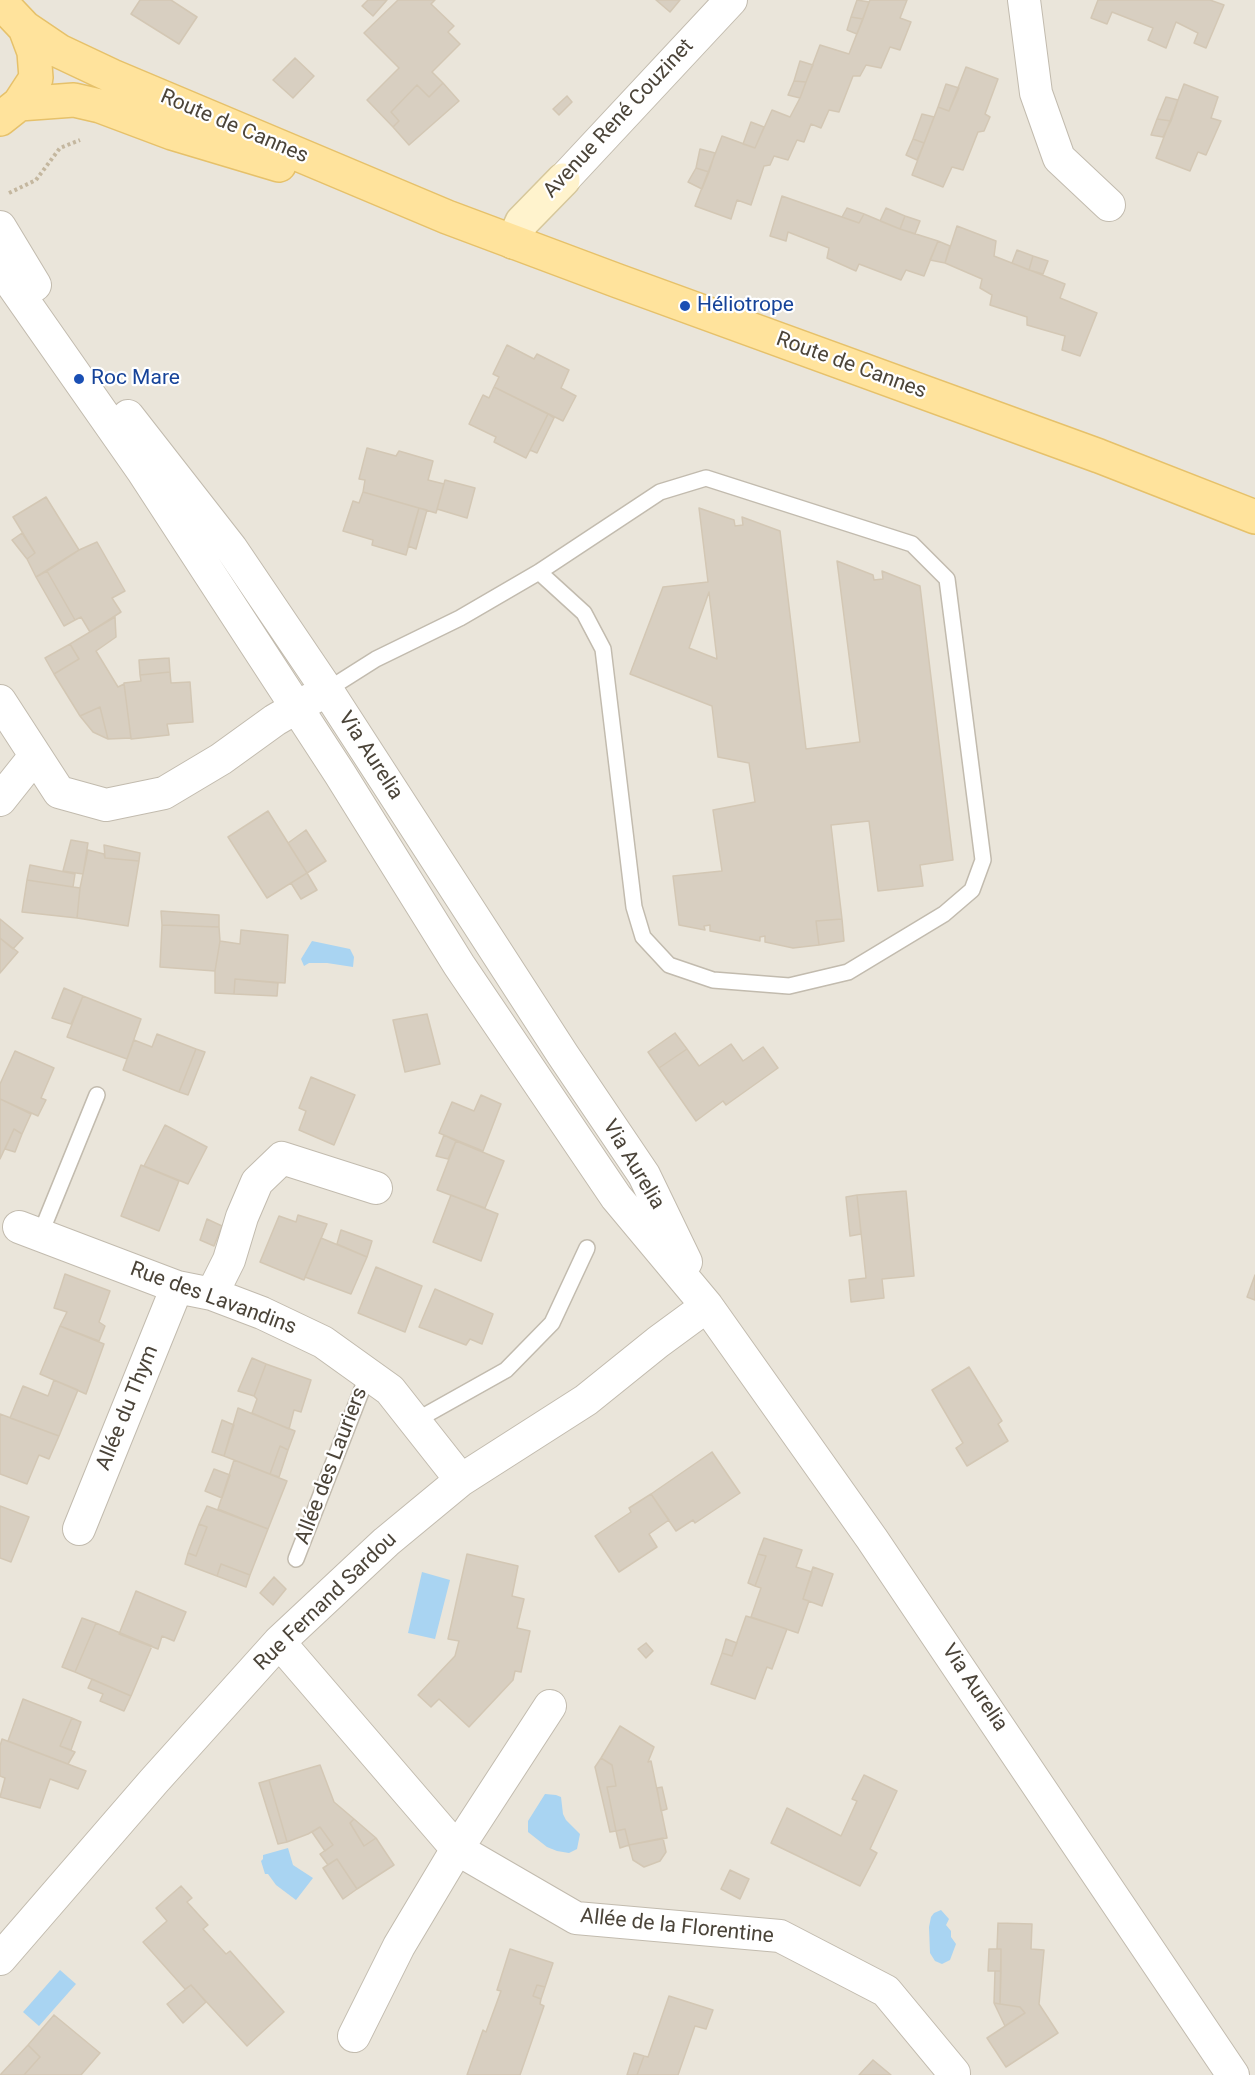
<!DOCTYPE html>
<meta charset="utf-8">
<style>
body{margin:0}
canvas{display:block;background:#f6f3ec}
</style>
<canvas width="1255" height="2075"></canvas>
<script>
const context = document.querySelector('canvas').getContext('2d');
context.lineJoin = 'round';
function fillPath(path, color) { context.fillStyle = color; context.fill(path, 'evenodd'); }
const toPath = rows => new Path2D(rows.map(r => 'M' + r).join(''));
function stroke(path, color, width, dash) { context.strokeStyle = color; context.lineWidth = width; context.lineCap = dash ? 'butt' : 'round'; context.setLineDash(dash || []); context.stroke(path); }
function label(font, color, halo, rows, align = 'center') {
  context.font = font + ' Roboto,sans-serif'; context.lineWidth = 4.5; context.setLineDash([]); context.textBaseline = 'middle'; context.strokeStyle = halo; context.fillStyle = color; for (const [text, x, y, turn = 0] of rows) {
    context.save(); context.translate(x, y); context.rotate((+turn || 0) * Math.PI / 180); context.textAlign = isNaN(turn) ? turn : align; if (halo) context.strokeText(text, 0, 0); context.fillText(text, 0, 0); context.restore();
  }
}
fillPath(toPath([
 [0,0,1255,0,1255,2075,0,2075]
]), '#eae5da');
fillPath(toPath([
 [312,941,350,949,354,957,353,967,327,963,309,963,304,966,301,959],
 [422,1572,450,1580,435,1639,408,1633],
 [545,1794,556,1795,561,1797,563,1814,566,1820,580,1834,577,1849,569,1853,557,1851,547,1847,528,1832,528,1821],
 [288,1848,293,1865,313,1878,296,1900,276,1885,268,1874,265,1874,261,1861,263,1859,263,1855],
 [941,1910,949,1919,946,1925,951,1931,951,1937,956,1944,950,1960,942,1964,935,1961,930,1953,929,1927,931,1917,934,1913],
 [60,1970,76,1984,39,2026,23,2012]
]), '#a9d4f2');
const building = toPath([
 [140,0,171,0,197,17,179,44,131,14,140,0],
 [368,0,387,0,373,16,362,6,368,0],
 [398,0,435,0,431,4,454,26,448,32,460,44,432,72,443,83,429,97,417,85,391,112,399,121,393,127,367,100,399,68,364,33,398,0],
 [656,0,680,0,670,12,656,0],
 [857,0,869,2,863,19,851,17,857,0],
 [870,0,907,0,900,18,911,22,900,50,890,47,881,68,866,65,860,76,853,76,839,112,829,110,821,128,811,124,804,142,797,140,788,160,774,156,770,165,764,166,751,205,737,200,731,219,695,206,722,136,755,148,772,110,790,117,800,98,820,45,849,54,870,0],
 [1098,0,1210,0,1224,5,1206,48,1194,43,1198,33,1176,22,1166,48,1148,40,1153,28,1112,12,1107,24,1091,18,1098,0],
 [851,17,863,19,857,34,847,30,851,17],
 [295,58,314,76,293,98,273,80,295,58],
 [800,61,813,65,806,82,794,81,800,61],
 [966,67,998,79,985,114,990,117,984,131,978,132,963,170,952,167,943,187,912,175,938,107,949,111,966,67],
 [794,81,806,82,800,98,788,95,794,81],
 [443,83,459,101,409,145,393,127,399,121,391,112,417,85,429,97,443,83],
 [946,84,959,88,949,111,938,107,946,84],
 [1184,84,1218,97,1211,118,1221,121,1206,155,1198,152,1190,171,1156,158,1184,84],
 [567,96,572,102,559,115,553,109,567,96],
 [1166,97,1178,100,1171,121,1157,119,1166,97],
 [922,114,934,117,924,143,913,139,922,114],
 [1157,119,1171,121,1163,137,1151,135,1157,119],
 [751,122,764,127,755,148,743,144,751,122],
 [913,139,924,143,917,160,906,155,913,139],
 [700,149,715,153,709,172,696,168,700,149],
 [696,168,709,172,702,189,688,182,696,168],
 [782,196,859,223,864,214,900,229,938,241,924,276,906,270,901,280,859,264,856,271,827,258,829,248,788,232,786,241,770,236,782,196],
 [847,208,864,214,859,223,842,217,847,208],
 [886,208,905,216,900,229,880,221,886,208],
 [905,216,920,221,915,234,900,229,905,216],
 [957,226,996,241,994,256,1065,284,1060,298,1097,313,1080,356,1062,350,1065,336,1027,325,1027,317,990,305,992,295,980,288,982,279,945,263,957,226],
 [938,241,950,246,945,263,930,260,938,241],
 [1017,250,1033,256,1029,270,1012,263,1017,250],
 [1033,256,1048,261,1043,274,1029,270,1033,256],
 [507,345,534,359,537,354,569,370,561,388,576,396,563,421,494,387,499,377,493,374,507,345],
 [494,387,548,414,526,458,494,442,496,437,469,424,483,395,489,398,494,387],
 [548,414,554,418,537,453,530,450,548,414],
 [367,448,396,456,399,451,433,461,428,480,444,484,436,513,363,492,365,480,359,479,367,448],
 [445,480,475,488,467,518,437,509,445,480],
 [363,492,419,508,406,555,372,545,373,540,343,531,353,501,359,503,363,492],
 [46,497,79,550,36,577,27,559,35,553,13,517,46,497],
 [419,508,427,510,416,549,408,546,419,508],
 [699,508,734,520,735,526,743,525,742,517,780,531,806,749,860,742,837,561,873,575,874,580,883,579,882,571,920,586,953,860,920,865,923,886,878,891,869,821,831,825,842,919,816,921,819,945,793,948,765,942,765,936,760,937,760,941,710,931,710,925,704,926,705,930,679,925,673,876,722,871,713,810,755,802,749,763,718,757,712,706,630,674,663,587,708,582,699,508],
 [709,592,717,659,689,648,709,592],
 [22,533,35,553,27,559,12,540,22,533],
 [97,542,125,591,112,598,121,612,90,632,81,617,75,620,47,571,79,550,97,542],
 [47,571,75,620,64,626,36,577,47,571],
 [115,617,116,637,96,651,118,687,124,684,131,738,108,739,100,707,80,716,54,674,79,659,70,644,115,617],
 [70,644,79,659,54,674,45,658,70,644],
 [169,658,170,672,140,675,139,660,169,658],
 [170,672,171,683,190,682,193,722,167,724,169,735,131,739,124,683,141,681,140,675,170,672],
 [100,707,108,739,93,732,80,716,100,707],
 [268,811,307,873,267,898,228,837,268,811],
 [306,830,326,861,307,873,288,843,306,830],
 [71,840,88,843,83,874,63,871,71,840],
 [104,845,140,853,139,861,105,858,104,845],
 [88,850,104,854,105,858,139,861,128,926,77,918,80,888,88,850],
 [30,865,75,874,73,887,27,880,30,865],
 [307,873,317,890,301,899,291,883,307,873],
 [27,880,80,888,77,918,22,912,27,880],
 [161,911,219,915,219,927,162,925,161,911],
 [0,919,23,938,13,949,0,938,0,919],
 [842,919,844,941,819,945,816,921,842,919],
 [162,925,219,927,220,941,215,971,160,967,162,925],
 [241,930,288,935,285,983,235,979,234,994,215,993,215,971,220,941,240,944,241,930],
 [0,938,18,952,0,973,0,938],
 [235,979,278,983,277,996,234,994,235,979],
 [64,988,83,996,71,1024,52,1018,64,988],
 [83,996,141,1019,127,1059,67,1037,83,996],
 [427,1014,440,1064,405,1072,393,1020,427,1014],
 [675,1033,687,1049,659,1068,648,1052,675,1033],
 [157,1034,196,1049,179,1092,123,1070,134,1040,152,1047,157,1034],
 [731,1044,743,1061,763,1047,778,1068,726,1105,723,1101,696,1121,659,1068,687,1049,699,1066,731,1044],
 [196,1049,205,1052,188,1095,179,1092,196,1049],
 [15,1051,54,1068,41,1098,46,1100,38,1116,0,1099,0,1084,15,1051],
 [311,1077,355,1095,334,1145,299,1130,306,1111,299,1108,311,1077],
 [481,1095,501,1104,483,1151,439,1133,452,1102,474,1111,481,1095],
 [0,1099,31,1114,22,1134,14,1129,0,1159,0,1099],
 [165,1125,207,1147,188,1184,144,1166,165,1125],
 [14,1129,22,1134,15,1152,5,1149,14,1129],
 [444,1135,456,1141,448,1159,436,1156,444,1135],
 [456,1141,504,1161,485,1208,437,1190,456,1141],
 [141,1165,179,1181,159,1231,121,1216,141,1165],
 [906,1191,914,1276,882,1279,884,1298,851,1302,849,1280,866,1278,857,1195,906,1191],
 [451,1195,498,1214,481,1261,433,1242,451,1195],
 [857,1195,861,1234,850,1236,846,1197,857,1195],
 [298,1215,327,1224,304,1280,260,1262,279,1216,296,1222,298,1215],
 [207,1219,222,1226,214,1246,200,1240,207,1219],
 [341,1230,372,1241,367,1257,337,1244,341,1230],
 [321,1238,367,1257,351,1294,305,1277,321,1238],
 [376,1267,422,1286,405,1332,358,1313,376,1267],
 [65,1274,110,1291,99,1322,105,1326,99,1341,60,1326,67,1312,54,1308,65,1274],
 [1255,1275,1255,1300,1247,1297,1255,1275],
 [435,1289,493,1314,482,1344,470,1339,466,1345,419,1327,435,1289],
 [60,1326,104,1344,86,1394,40,1374,60,1326],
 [252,1358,266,1364,254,1396,238,1391,252,1358],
 [266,1364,311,1380,301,1412,294,1410,289,1429,252,1413,257,1399,254,1396,266,1364],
 [969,1367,1002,1421,998,1424,1008,1441,967,1466,956,1448,963,1443,932,1390,969,1367],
 [54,1380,78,1390,59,1436,10,1418,23,1386,48,1396,54,1380],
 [238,1408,295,1431,288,1450,280,1446,270,1474,224,1456,238,1408],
 [0,1414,59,1436,49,1459,39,1455,27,1484,0,1474,0,1414],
 [222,1420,234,1425,224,1456,212,1452,222,1420],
 [280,1446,288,1450,279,1477,270,1474,280,1446],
 [712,1452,740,1493,695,1523,693,1520,676,1531,651,1494,712,1452],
 [234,1460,287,1481,268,1529,218,1509,234,1460],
 [214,1469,230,1475,222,1498,205,1491,214,1469],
 [651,1494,669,1520,649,1534,657,1547,619,1572,595,1536,631,1512,629,1508,651,1494],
 [0,1506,29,1517,11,1562,0,1558,0,1506],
 [207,1506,268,1529,250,1575,221,1564,217,1576,185,1564,188,1553,196,1556,207,1527,199,1524,207,1506],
 [199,1524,207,1527,196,1556,188,1553,199,1524],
 [764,1538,802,1550,796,1567,812,1572,803,1599,809,1601,798,1633,751,1617,761,1588,755,1586,766,1556,758,1554,764,1538],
 [467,1554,518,1566,512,1596,524,1599,517,1628,530,1631,521,1672,515,1671,513,1680,469,1727,439,1699,431,1707,418,1695,455,1656,459,1641,448,1639,467,1554],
 [758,1554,766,1556,755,1586,748,1583,758,1554],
 [221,1564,250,1575,246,1587,217,1576,221,1564],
 [813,1567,833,1574,822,1606,803,1599,813,1567],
 [274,1577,286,1589,273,1605,260,1593,274,1577],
 [136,1591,186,1612,174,1641,162,1636,158,1649,119,1634,136,1591],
 [746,1616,787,1629,772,1669,767,1667,755,1699,711,1684,722,1653,732,1656,746,1616],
 [82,1618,96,1623,75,1672,62,1667,82,1618],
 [96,1623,152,1646,131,1696,75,1672,96,1623],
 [726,1639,737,1643,732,1656,722,1653,726,1639],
 [646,1643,653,1651,646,1658,638,1649,646,1643],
 [92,1679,131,1696,124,1711,100,1701,103,1694,88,1688,92,1679],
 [23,1699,72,1718,60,1746,75,1752,68,1764,8,1741,23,1699],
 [72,1718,81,1722,71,1750,60,1746,72,1718],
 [620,1726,654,1747,648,1762,651,1761,667,1838,629,1845,625,1829,616,1831,607,1787,616,1786,612,1765,601,1758,620,1726],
 [2,1739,86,1771,78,1789,50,1779,40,1808,0,1797,5,1778,0,1776,0,1746,2,1739],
 [601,1758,612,1765,616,1786,607,1787,616,1831,610,1832,595,1767,601,1758],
 [320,1765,334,1802,354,1819,350,1823,364,1846,376,1838,394,1865,357,1889,337,1859,328,1865,320,1854,333,1845,320,1827,308,1834,287,1842,269,1780,320,1765],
 [864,1775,897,1791,870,1849,877,1853,860,1886,771,1843,787,1808,841,1836,857,1801,852,1799,864,1775],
 [269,1780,287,1842,278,1844,259,1783,269,1780],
 [662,1787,667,1809,661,1811,657,1788,662,1787],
 [354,1819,376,1838,364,1846,350,1823,354,1819],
 [320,1827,333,1845,325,1851,312,1832,320,1827],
 [625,1829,629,1845,620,1848,616,1831,625,1829],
 [663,1838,666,1852,660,1861,644,1867,633,1860,629,1845,663,1838],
 [337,1859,357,1889,343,1899,323,1868,337,1859],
 [730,1870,749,1879,740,1899,721,1889,730,1870],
 [181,1886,192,1898,187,1902,208,1925,203,1929,226,1954,230,1951,284,2012,247,2046,191,1985,185,1989,143,1942,167,1921,156,1908,181,1886],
 [998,1923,1032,1924,1031,1949,1044,1950,1039,2004,1058,2033,1006,2067,987,2038,1025,2013,1020,2007,1000,2004,1001,1949,997,1949,998,1923],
 [510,1949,553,1963,545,1987,537,1985,533,1996,541,1999,540,2004,544,2006,520,2075,467,2075,483,2030,486,2032,501,1991,497,1990,510,1949],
 [989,1949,1001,1949,1001,1971,988,1971,989,1949],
 [995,1971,1001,1971,1000,2004,994,2003,995,1971],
 [191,1985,206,2002,183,2023,167,2004,191,1985],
 [537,1985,545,1987,541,1999,533,1996,537,1985],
 [669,1996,713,2010,706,2029,695,2026,678,2075,637,2075,644,2056,648,2057,669,1996],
 [994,2003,1020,2007,1025,2013,1005,2026,994,2003],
 [54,2015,100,2053,81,2075,24,2075,40,2057,28,2045,54,2015],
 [28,2045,40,2057,24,2075,0,2075,28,2045],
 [634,2053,644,2056,637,2075,627,2075,634,2053],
 [873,2060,891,2075,859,2075,873,2060]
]);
fillPath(building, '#d8cfc1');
stroke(building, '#d3c7b4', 1.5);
const lane = toPath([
 [327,690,376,659,460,618,539,572,660,492,706,478,912,544,947,579,983,860,972,890,944,914,848,972,789,986,713,980,669,965,643,937,634,907,603,649,584,613,539,572],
 [40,1235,97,1095],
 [415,1421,506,1370,552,1323,587,1248],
 [296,1559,368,1374]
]);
const street = toPath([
 [1024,0,1036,93,1059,158,1109,205],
 [563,180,731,0],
 [0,227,35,285],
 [0,267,142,470,340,774,459,965,616,1197,707,1306,872,1539,1233,2075],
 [128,416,231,548,327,690,563,1055,644,1175,686,1262],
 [0,701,59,792,106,805,164,793,221,759,275,720,313,698],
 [0,800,35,756],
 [19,1227,177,1287,212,1294,262,1313,323,1342,390,1390,461,1480],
 [212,1294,229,1260,242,1217,257,1182,282,1158,376,1188],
 [79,1529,177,1287],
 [279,1642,457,1849,576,1918,780,1936,886,1991,954,2073,954,2075],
 [0,1959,154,1781,279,1642,386,1542,461,1480,586,1400,658,1342,707,1306],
 [354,2036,399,1946,457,1849,550,1706]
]);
const secondary = toPath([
 [513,242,522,222,563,180]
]);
const primary = toPath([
 [0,6,7,9,25,28,34,52,36,78,19,104,0,119],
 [25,28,59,51,112,76,447,217,618,281,1099,456,1255,517],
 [19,104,74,100,100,106,172,133,279,165]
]);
stroke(lane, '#c2bbae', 18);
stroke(street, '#c2bbae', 34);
stroke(secondary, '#d6c79b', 36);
stroke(primary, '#e6c16a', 36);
stroke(toPath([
 [9,193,36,180,60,148,80,140]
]), '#c4b79f', 4, [3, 3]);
stroke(lane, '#fff', 15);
stroke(street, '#fff', 32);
stroke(secondary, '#fff3cd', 33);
stroke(primary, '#ffe39c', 33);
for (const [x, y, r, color] of [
 [685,306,6,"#1a4fb4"],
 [79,379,6,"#1a4fb4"]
]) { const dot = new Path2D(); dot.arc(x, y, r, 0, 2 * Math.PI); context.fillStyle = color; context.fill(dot); stroke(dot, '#fff', 2); }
label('21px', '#4b4439', '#fff', [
 ["Avenue René Couzinet",619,119,-47],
 ["Route de Cannes",234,127,23],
 ["Route de Cannes",851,366,20],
 ["Via Aurelia",370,756,57],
 ["Via Aurelia",633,1165,59],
 ["Rue des Lavandins",213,1299,20],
 ["Allée du Thym",128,1408,-68],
 ["Allée des Lauriers",332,1466,-69],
 ["Rue Fernand Sardou",326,1602,-44],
 ["Via Aurelia",974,1688,56],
 ["Allée de la Florentine",677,1927,6]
]);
label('21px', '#164399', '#fff', [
 ["Héliotrope",697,306],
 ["Roc Mare",91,379]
], 'left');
</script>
